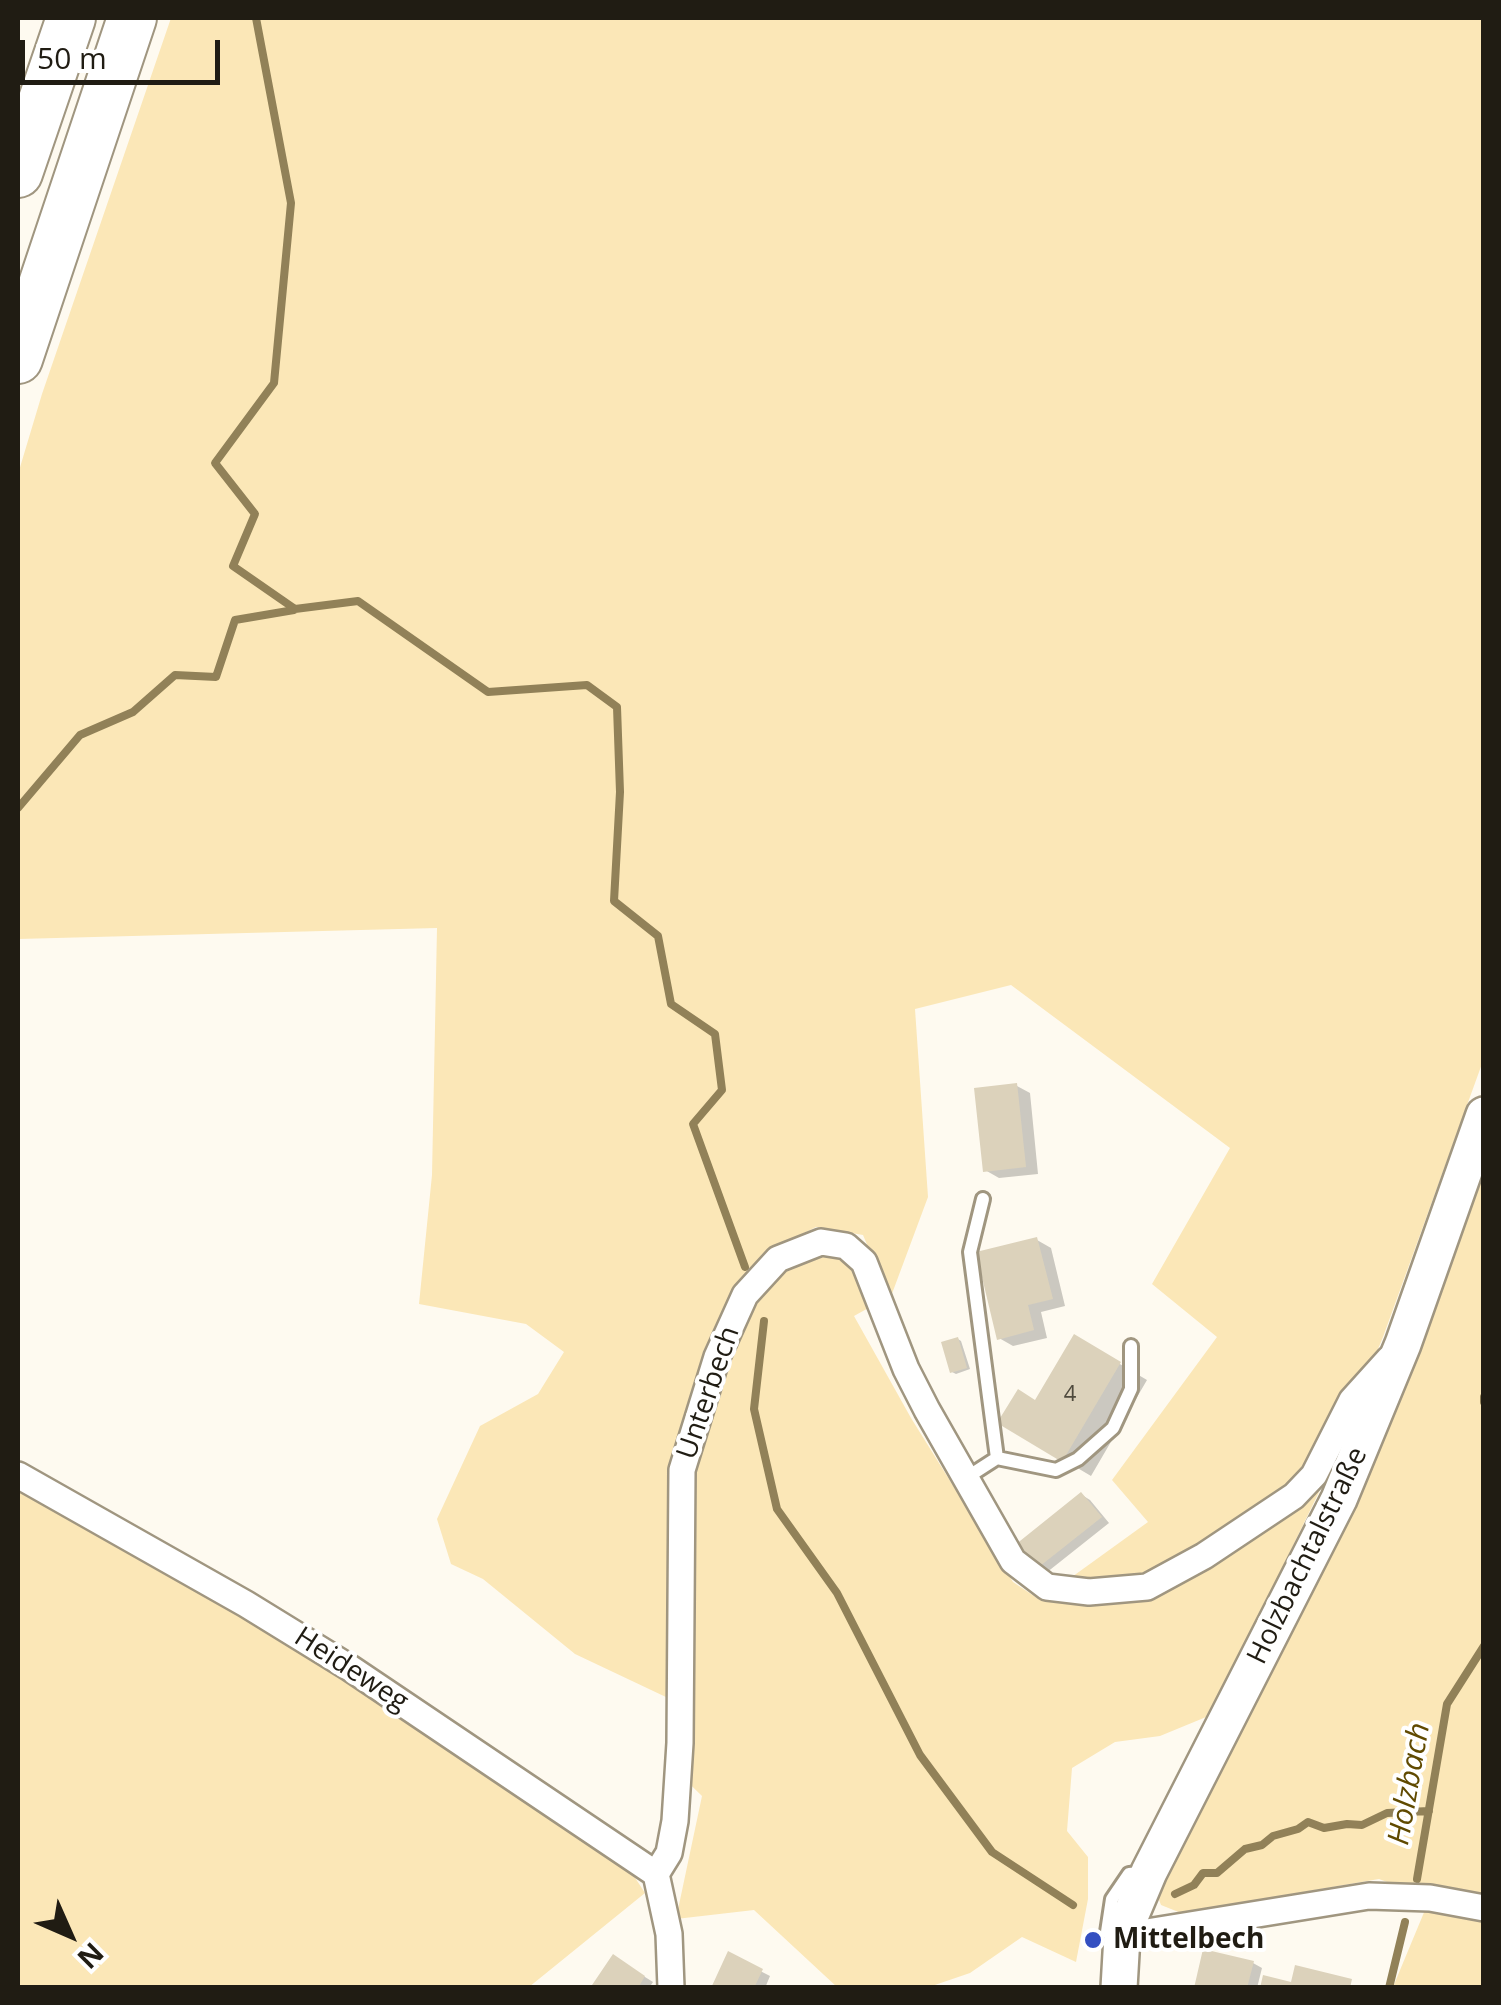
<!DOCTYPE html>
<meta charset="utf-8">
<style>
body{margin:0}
#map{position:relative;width:1501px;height:2005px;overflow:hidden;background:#fefaf0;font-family:"Open Sans",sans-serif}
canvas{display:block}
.frame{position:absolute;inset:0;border:20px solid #201c13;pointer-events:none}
.north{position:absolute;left:20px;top:1885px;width:100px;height:100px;-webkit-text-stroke:8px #fff;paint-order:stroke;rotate:135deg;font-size:28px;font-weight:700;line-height:40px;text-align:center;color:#201c13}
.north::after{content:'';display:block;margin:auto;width:35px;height:45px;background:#201c13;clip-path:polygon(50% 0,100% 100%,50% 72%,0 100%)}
.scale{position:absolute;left:20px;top:40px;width:200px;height:45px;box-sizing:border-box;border:5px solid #201c13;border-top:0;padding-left:12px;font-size:30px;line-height:35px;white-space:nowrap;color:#201c13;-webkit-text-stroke:8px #fff;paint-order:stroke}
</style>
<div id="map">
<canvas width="1501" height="2005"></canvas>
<div class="frame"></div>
<div class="north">N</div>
<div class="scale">50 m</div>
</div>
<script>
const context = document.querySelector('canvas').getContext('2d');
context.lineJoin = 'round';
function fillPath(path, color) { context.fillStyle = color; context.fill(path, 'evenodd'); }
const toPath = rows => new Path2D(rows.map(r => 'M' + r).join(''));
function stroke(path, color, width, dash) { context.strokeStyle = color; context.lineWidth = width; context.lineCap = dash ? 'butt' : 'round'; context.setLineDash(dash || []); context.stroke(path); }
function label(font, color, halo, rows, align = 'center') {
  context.font = font + ' "Open Sans",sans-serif'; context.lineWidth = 8; context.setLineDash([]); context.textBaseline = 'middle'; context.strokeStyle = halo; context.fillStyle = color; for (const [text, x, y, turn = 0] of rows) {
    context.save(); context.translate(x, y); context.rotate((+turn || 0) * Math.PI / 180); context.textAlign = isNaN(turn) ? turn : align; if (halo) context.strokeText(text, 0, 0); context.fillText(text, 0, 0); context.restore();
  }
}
fillPath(toPath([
 [171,18,1483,18,1483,1061,1383,1337,1319,1492,1211,1715,1160,1736,1115,1742,1072,1768,1067,1831,1088,1857,1088,1899,1076,1962,1022,1937,970,1973,929,1987,837,1987,754,1910,676,1919,702,1796,667,1762,668,1698,575,1654,483,1579,451,1564,437,1519,480,1426,538,1394,564,1352,526,1324,419,1304,432,1175,437,928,18,939,18,474,42,394],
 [1011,985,1230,1148,1152,1284,1217,1337,1112,1480,1148,1522,1040,1600,1013,1582,911,1418,854,1316,872,1306,854,1266,834,1254,814,1254,774,1273,761,1255,816,1227,863,1235,890,1299,928,1197,915,1009],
 [1483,1156,1483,1987,1393,1987,1430,1898,1379,1879,1181,1913,1161,1905,1156,1892],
 [18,1488,341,1674,576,1831,632,1873,645,1893,529,1987,18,1987]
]), '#fbe7b7');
fillPath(toPath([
 [1017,1086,1030,1093,1038,1174,999,1178,985,1170],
 [1037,1240,1051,1248,1065,1306,1041,1312,1047,1338,1013,1346,999,1338],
 [1074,1337,1147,1380,1091,1476,1000,1422,1036,1403],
 [958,1339,961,1341,970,1369,956,1374,952,1372],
 [1082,1495,1090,1500,1109,1523,1046,1573,1037,1568],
 [729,1955,770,1976,765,1988,713,1988],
 [613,1957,653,1982,649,1988,593,1988],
 [1253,1963,1262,1968,1257,1988,1196,1988]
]), '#0003');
stroke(toPath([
 [256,18,291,203,274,383,215,463,255,514,233,566,295,609,358,601,488,692,587,685,617,707,620,792,614,901,658,936,671,1004,715,1034,722,1090,693,1124,745,1267],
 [18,808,80,735,133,712,175,675,216,677,235,620,294,610],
 [764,1321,754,1409,777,1509,837,1593,920,1755,992,1852,1073,1905],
 [1484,1397,1484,1402],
 [1417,1879,1447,1704,1484,1646],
 [1175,1894,1194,1885,1203,1873,1217,1873,1245,1849,1262,1845,1273,1836,1298,1829,1308,1822,1324,1828,1347,1824,1362,1825,1387,1813,1429,1811],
 [1389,1988,1405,1922]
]), '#918158', 8);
fillPath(toPath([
 [1017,1083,1026,1167,983,1172,974,1088],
 [1037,1237,1053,1299,1028,1305,1034,1330,997,1340,976,1252],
 [1074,1334,1121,1362,1062,1462,997,1423,1018,1389,1035,1400],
 [958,1337,967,1368,950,1373,941,1342],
 [1081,1492,1102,1517,1035,1570,1015,1545],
 [1203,1949,1254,1961,1247,1988,1194,1988],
 [728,1951,763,1969,754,1988,711,1988],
 [613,1954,645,1976,638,1988,590,1988],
 [1295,1965,1352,1979,1350,1988,1260,1988,1263,1975,1291,1982]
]), '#dcd2bb');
const lane = toPath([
 [997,1458,1056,1470,1078,1459,1113,1428,1131,1389,1131,1346],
 [966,1478,997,1458,970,1252,983,1199],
 [1116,1934,1107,1932,1112,1899,1129,1874,1141,1873]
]);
const street = toPath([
 [18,1475,246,1604,350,1668,656,1874,669,1934,671,1988],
 [656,1874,669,1853,675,1821,680,1743,682,1470,717,1357,745,1295,778,1259,821,1242,846,1246,864,1262,906,1369,927,1410,1013,1561,1047,1587,1089,1592,1147,1587,1204,1556,1294,1496,1314,1475,1352,1400,1389,1359],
 [1122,1936,1369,1896,1430,1898,1484,1908]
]);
const secondary = toPath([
 [1119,1988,1122,1936,1149,1872,1339,1499,1403,1344,1484,1115]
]);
const highway = toPath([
 [18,173,71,18],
 [18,359,132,18]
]);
stroke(lane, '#a09680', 18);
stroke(street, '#a09680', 30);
stroke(secondary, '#a09680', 40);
stroke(highway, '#a09680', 52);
stroke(lane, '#fff', 12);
stroke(street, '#fff', 25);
stroke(secondary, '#fff', 35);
stroke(highway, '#fff', 48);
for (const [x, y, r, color] of [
 [1093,1940,10,"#344fc1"]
]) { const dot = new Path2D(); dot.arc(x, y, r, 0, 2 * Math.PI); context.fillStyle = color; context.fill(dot); stroke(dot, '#fff', 4); }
label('22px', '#4f4a3d', null, [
 ["4",1070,1395]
]);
label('28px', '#201c13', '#fff', [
 ["Unterbech",709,1393,-71],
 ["Holzbachtalstraße",1308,1556,-64],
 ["Heideweg",351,1670,33]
]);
label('bold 28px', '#201c13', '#fff', [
 ["Mittelbech",1113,1940]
], 'left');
label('italic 30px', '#604a00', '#fff', [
 ["Holzbach",1410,1784,-80]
]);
</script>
